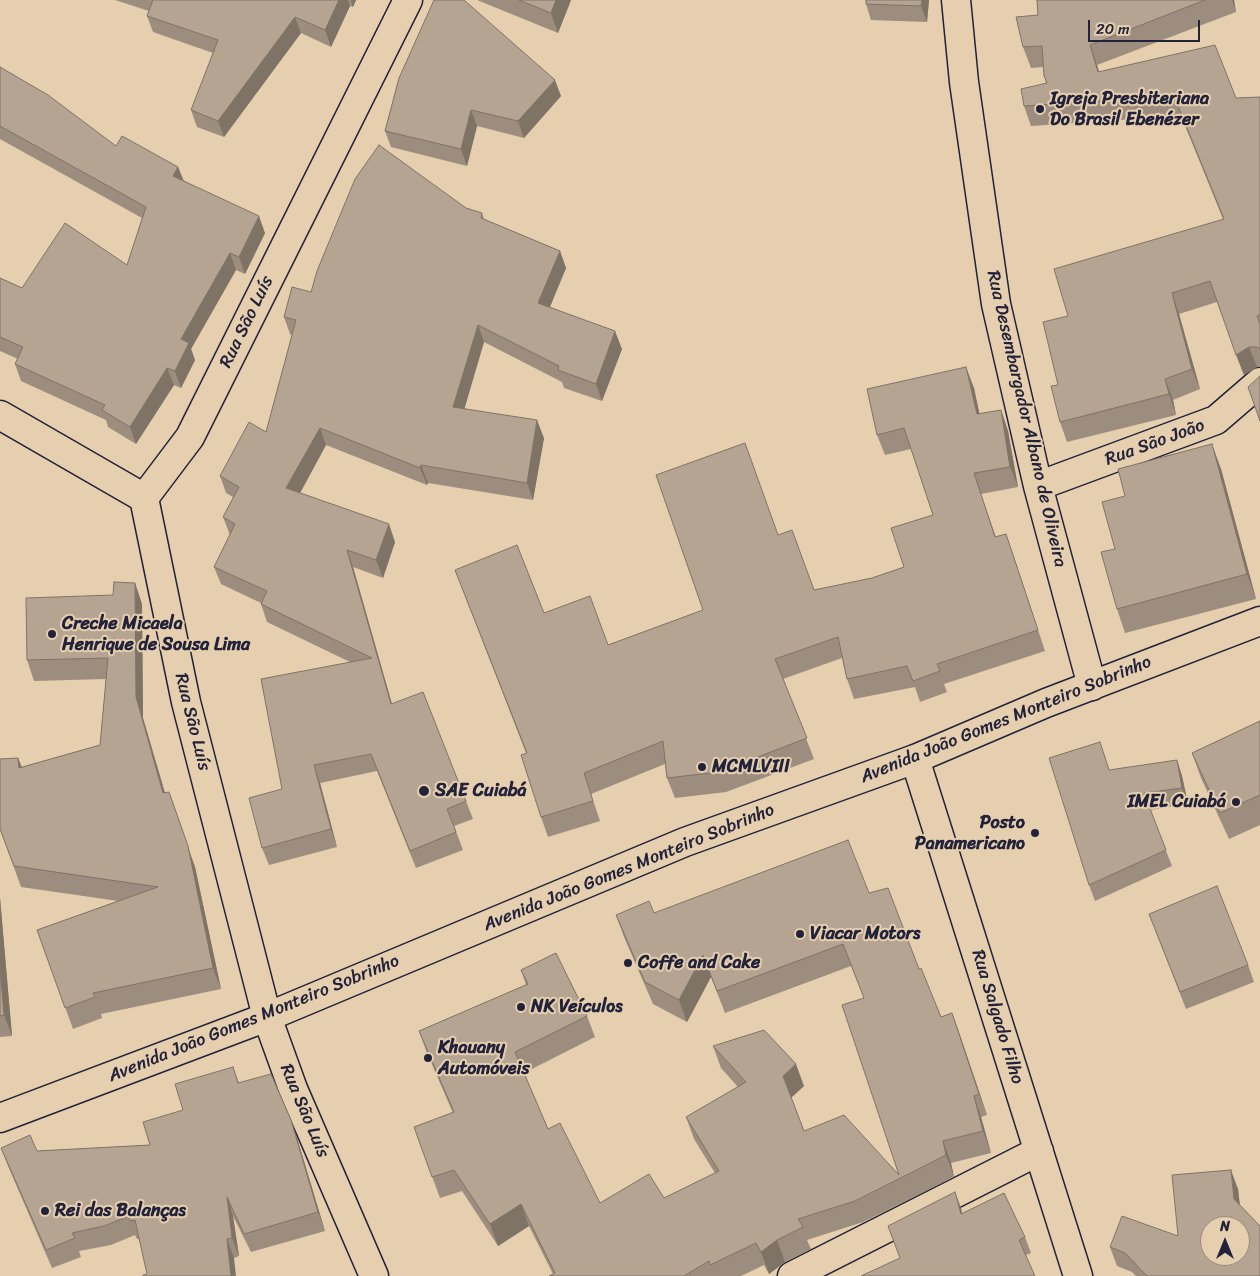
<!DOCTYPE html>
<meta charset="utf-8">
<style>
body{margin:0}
#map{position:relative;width:1260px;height:1276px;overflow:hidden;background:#e6cfaf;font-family:Sriracha,sans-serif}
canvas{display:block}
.north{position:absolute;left:1200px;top:1216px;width:50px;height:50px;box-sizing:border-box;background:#e6cfaf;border:1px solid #988a81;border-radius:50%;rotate:0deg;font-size:14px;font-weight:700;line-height:20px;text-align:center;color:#22223b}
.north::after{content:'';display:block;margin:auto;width:18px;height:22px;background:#22223b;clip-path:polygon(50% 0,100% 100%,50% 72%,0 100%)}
.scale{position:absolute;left:1088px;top:20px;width:112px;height:22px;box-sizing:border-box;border:2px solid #22223b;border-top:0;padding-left:6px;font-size:15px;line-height:18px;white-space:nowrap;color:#22223b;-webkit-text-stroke:4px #e6cfaf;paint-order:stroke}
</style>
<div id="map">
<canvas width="1260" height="1276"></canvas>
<div class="north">N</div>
<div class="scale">20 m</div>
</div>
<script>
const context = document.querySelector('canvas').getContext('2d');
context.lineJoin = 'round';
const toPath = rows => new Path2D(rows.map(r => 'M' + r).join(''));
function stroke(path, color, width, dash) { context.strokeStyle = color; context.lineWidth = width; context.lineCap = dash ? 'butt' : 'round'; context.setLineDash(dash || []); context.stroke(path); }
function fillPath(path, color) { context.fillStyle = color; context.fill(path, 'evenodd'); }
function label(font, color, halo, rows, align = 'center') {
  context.font = font + ' Sriracha,sans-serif'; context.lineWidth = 4; context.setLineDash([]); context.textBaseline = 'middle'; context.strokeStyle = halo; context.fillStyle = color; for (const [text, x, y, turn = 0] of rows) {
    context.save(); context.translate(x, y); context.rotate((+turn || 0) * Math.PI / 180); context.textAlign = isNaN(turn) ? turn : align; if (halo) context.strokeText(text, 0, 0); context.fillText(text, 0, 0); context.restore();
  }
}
const minor = toPath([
 [956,0,964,82,996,304,1038,486,1092,686],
 [0,415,144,498],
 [1038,486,1216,420,1260,382],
 [915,759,1078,1276],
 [374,1276,293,1089,267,1017,186,702,144,498,190,437,408,0],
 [792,1276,1039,1151]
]);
const major = toPath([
 [0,1118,267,1017,685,842,915,759,1046,703,1260,621]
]);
stroke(minor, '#22223b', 31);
stroke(major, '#22223b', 31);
stroke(minor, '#e6cfaf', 28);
stroke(major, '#e6cfaf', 28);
fillPath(toPath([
 [115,0,356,0,353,7,350,6,331,47,301,33,224,137,197,127,191,110,213,53,153,32,147,16,149,11],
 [477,0,571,0,558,33],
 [929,0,927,22,871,20,866,4],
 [1037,0,1234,0,1236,12,1097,65,1099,71,1236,98,1260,97,1260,367,1257,367,1244,375,1217,302,1179,314,1200,389,1173,400,1176,415,1067,442,1060,422,1058,385,1068,316,1223,219,1181,116,1031,126,1024,106,1046,83,1043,67,1031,68,1023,47,1038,15],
 [0,67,116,146,178,167,183,180,265,233,245,274,236,270,191,349,195,360,181,388,174,385,136,444,108,427,106,420,21,381,15,364,18,359,0,351,0,278,22,288,127,265,142,218,0,139],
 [399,78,561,96,524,138,477,126,467,166,391,147,385,131],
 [466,208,482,213,484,219,560,251,566,268,550,307,622,349,602,401,564,388,562,382,484,342,464,408,544,438,533,500,428,483,427,485,326,445,300,493,395,542,383,578,353,567,392,704,466,801,473,819,454,826,463,850,416,868,377,771,320,783,337,847,269,865,262,848,282,789,350,662,267,622,261,604,261,603,221,584,214,567,230,535,223,517,233,497,226,493,220,476,266,432,292,335,290,334,284,317,311,292],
 [974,388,979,414,1001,410,1008,431,1018,487,981,494,996,537,1006,534,1045,651,944,684,947,692,920,702,915,687,854,699,847,679,842,658,783,679,814,759,726,792,675,798,667,778,665,764,591,794,600,821,548,837,541,817,526,753,455,570,608,645,703,610,778,535,814,590,872,578,904,567,933,515,911,449,885,455,877,435],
 [1221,469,1256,599,1125,633,1117,609,1115,549],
 [135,583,142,604,143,718,165,793,195,867,221,989,101,1014,102,1018,73,1029,37,930,118,901,21,887,0,829,18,758,22,767,100,745,106,679,34,681,27,660,113,595],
 [1260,721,1260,825,1229,839,1201,778,1192,753],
 [1100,742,1109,770,1177,760,1182,776,1188,804,1150,810,1172,866,1095,901,1089,885],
 [869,893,919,969,941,1017,952,1013,987,1115,981,1117,991,1153,951,1163,954,1177,863,1222,807,1240,811,1249,785,1262,769,1274,764,1265,741,1276,549,1276,553,1274,529,1226,498,1246,462,1191,440,1198,414,1127,453,1113,427,1053,419,1031,526,985,521,970,587,1016,595,1037,524,1073,548,1129,600,1203,664,1198,715,1173,694,1139,686,1117,738,1087,721,1068,713,1046,804,1086,791,1097,804,1131,899,1175,864,998,851,966,725,1013,711,977,687,1022,653,1004,624,937,616,915,654,913],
 [0,898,12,1036,0,1037],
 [1149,914,1248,965,1254,982,1186,1009],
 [233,1067,239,1083,297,1138,325,1231,251,1252,233,1216,239,1256,234,1258,147,1274,139,1239,137,1239,135,1235,111,1245,79,1251,81,1257,52,1268,8,1166,1,1148,37,1151,150,1145,183,1110],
 [1238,1189,1240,1205,1260,1276,1136,1276,1132,1272,1117,1266,1110,1247,1178,1236],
 [961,1208,962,1213,1025,1237,1031,1253,1026,1255,900,1258]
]), '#9d8d7e');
fillPath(toPath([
 [339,0,348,0,350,6,331,47,325,30],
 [351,0,356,0,353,7],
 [556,0,571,0,558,33,551,13],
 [922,0,929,0,927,22,921,6],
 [1232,0,1234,0,1236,12],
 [295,17,301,33,224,137,218,121],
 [1090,45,1097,65,1105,92,1098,72],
 [555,80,561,96,524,138,518,121],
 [471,110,477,126,467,166,461,149],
 [178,167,185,184,173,176],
 [259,216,265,233,245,274,239,257],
 [560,251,566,268,544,321,538,303],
 [230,253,236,270,191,349,195,360,181,388,175,371,181,339],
 [1172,293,1179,314,1200,389,1192,369],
 [478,325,484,342,460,424,453,407],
 [615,331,622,349,602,401,596,384],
 [1249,347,1257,367,1244,375,1236,355],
 [966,367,974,388,984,435,977,414],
 [167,368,174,385,136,444,130,427],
 [1165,379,1173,400,1176,415,1169,394],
 [1001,410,1008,431,1018,487,1010,467],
 [537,420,544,438,533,500,527,483],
 [320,428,326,445,293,506,286,488],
 [1212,444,1221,469,1256,599,1247,574],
 [421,465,428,483,427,485,420,468],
 [389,524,395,542,383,578,376,560],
 [1006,534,1013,554,1045,651],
 [347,550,353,567,397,722,391,704],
 [135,583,142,604,143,718,171,814,163,793,136,697],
 [18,758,26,779,19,768],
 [1177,760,1182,776,1188,804,1182,788],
 [314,765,320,783,337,847,331,829],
 [169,792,195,867,221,989,213,968],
 [0,898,12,1036,4,1015,0,968],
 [703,955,711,977,687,1022,679,1000],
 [952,1013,960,1035,987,1115,979,1094],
 [796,1064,804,1086,791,1098,783,1076],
 [974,1096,981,1117,991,1153,983,1131],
 [291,1120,297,1138,325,1231,318,1212],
 [943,1141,951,1163,954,1177,946,1155],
 [1231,1170,1238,1189,1241,1218,1234,1199],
 [955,1192,961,1208,966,1230,961,1214],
 [227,1197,233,1216,239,1256,232,1238],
 [521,1204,529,1226,498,1246,490,1224],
 [227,1239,234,1258,236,1276,231,1276],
 [777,1240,785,1262,769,1274,761,1252]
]), '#7f7366');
const building = toPath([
 [153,0,339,0,325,30,295,17,218,121,191,110,218,40,147,16,153,0],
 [434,0,464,0,555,80,518,121,471,110,461,149,385,131,399,78,434,0],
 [519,0,556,0,551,13,519,0],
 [866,0,922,0,921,6,866,4,866,0],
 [1037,0,1205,0,1090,45,1098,72,1215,45,1236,98,1260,97,1260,315,1257,316,1260,324,1260,349,1257,347,1249,347,1236,355,1210,281,1172,293,1192,369,1165,379,1169,394,1060,422,1051,386,1058,385,1043,322,1068,316,1054,269,1224,219,1174,96,1024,106,1021,89,1047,83,1044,76,1042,46,1023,47,1016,17,1038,15,1037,0],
 [0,67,48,95,116,146,122,136,178,167,173,176,259,216,239,257,230,253,181,339,189,343,175,371,167,368,130,427,102,410,105,405,15,364,23,347,0,337,0,278,22,288,65,223,127,265,146,207,0,126,0,67],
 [379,145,466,208,482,213,481,218,560,251,538,303,615,331,596,384,558,370,559,366,478,325,453,407,537,420,527,483,421,465,420,468,320,428,286,488,389,524,376,560,347,550,391,704,423,692,466,801,447,809,456,832,410,851,371,754,314,765,331,829,262,848,249,798,282,789,261,679,372,658,261,604,267,591,214,567,235,524,223,517,239,487,220,476,249,422,266,432,296,320,284,317,292,287,311,292,317,271,355,179,379,145],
 [966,367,977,414,1001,410,1010,467,974,473,995,537,1006,534,1038,630,937,664,940,671,913,681,907,666,847,679,838,637,775,659,807,738,719,772,667,778,663,741,584,773,593,801,541,817,521,755,527,753,455,570,517,545,544,613,590,596,608,645,703,610,656,475,745,443,778,535,792,530,814,590,872,578,904,567,891,528,933,515,904,428,877,435,867,389,966,367],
 [1260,376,1260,421,1248,387,1260,376],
 [1212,444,1247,574,1117,609,1101,552,1115,549,1102,502,1125,496,1118,469,1212,444],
 [114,582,135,583,136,697,163,793,169,792,188,846,213,968,93,993,95,997,65,1008,37,930,158,887,14,866,0,829,0,759,18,758,19,768,100,745,108,658,27,660,26,598,113,595,114,582],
 [1260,721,1260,795,1220,813,1192,753,1260,721],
 [1100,742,1109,770,1177,760,1182,788,1144,793,1166,850,1089,885,1049,758,1100,742],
 [848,840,869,893,888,888,919,969,921,968,941,1017,952,1013,979,1094,974,1096,983,1131,943,1141,946,1155,855,1201,798,1219,803,1227,777,1240,761,1252,756,1243,710,1265,709,1261,684,1276,549,1276,555,1273,521,1204,490,1224,454,1170,432,1177,414,1127,454,1112,419,1031,528,984,521,970,556,953,587,1016,515,1052,548,1129,560,1123,600,1203,649,1174,664,1198,719,1171,686,1117,746,1082,713,1046,764,1030,796,1064,783,1076,804,1131,844,1115,899,1175,842,1005,864,998,843,944,717,991,703,955,679,1000,645,982,616,915,649,901,654,913,848,840],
 [1217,886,1248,965,1180,992,1149,914,1217,886],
 [0,968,4,1015,0,1016,0,968],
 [233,1067,238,1083,271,1074,291,1120,318,1212,244,1234,227,1197,232,1238,227,1239,231,1276,143,1276,143,1275,147,1274,135,1220,130,1221,129,1216,104,1226,72,1233,75,1238,46,1250,1,1148,30,1135,37,1151,150,1145,143,1122,183,1110,175,1084,233,1067],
 [1231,1170,1234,1199,1260,1226,1260,1276,1147,1276,1125,1253,1110,1247,1122,1216,1178,1236,1172,1175,1231,1170],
 [1210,1226,1240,1226,1240,1256,1210,1256,1210,1226],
 [955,1192,961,1214,1004,1193,1025,1237,1019,1240,1035,1276,861,1276,900,1258,888,1226,955,1192]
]);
fillPath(building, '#b6a492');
stroke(building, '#7f7366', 1);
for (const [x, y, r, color] of [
 [1040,109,5,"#22223b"],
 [52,634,5,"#22223b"],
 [702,767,5,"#22223b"],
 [424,791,6,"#22223b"],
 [1236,802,5,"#22223b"],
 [1035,833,5,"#22223b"],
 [800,934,5,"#22223b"],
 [628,963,5,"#22223b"],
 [521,1007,5,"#22223b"],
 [428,1058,5,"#22223b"],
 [45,1211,5,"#22223b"]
]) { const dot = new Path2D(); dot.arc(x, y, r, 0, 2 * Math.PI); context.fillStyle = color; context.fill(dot); stroke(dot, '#e6cfaf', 2); }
label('bold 18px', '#22223b', '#e6cfaf', [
 ["Igreja Presbiteriana",1050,99],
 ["Do Brasil Ebenézer",1050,120],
 ["Creche Micaela",62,624],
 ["Henrique de Sousa Lima",62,645],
 ["MCMLVIII",712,767],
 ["SAE Cuiabá",435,791],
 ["IMEL Cuiabá",1226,802,"right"],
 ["Posto",1025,823,"right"],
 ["Panamericano",1025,844,"right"],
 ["Viacar Motors",810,934],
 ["Coffe and Cake",638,963],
 ["NK Veículos",531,1007],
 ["Khauany",438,1048],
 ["Automóveis",438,1069],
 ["Rei das Balanças",55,1211]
], 'left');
label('18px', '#22223b', '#e6cfaf', [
 ["Rua São Luís",247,322,-64],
 ["Rua Desembargador Albano de Oliveira",1026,419,77],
 ["Rua São João",1155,443,-20],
 ["Avenida João Gomes Monteiro Sobrinho",1006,720,-22],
 ["Rua São Luís",192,722,76],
 ["Avenida João Gomes Monteiro Sobrinho",629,868,-22],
 ["Rua Salgado Filho",997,1017,73],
 ["Avenida João Gomes Monteiro Sobrinho",254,1019,-22],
 ["Rua São Luís",304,1111,67]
]);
</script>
